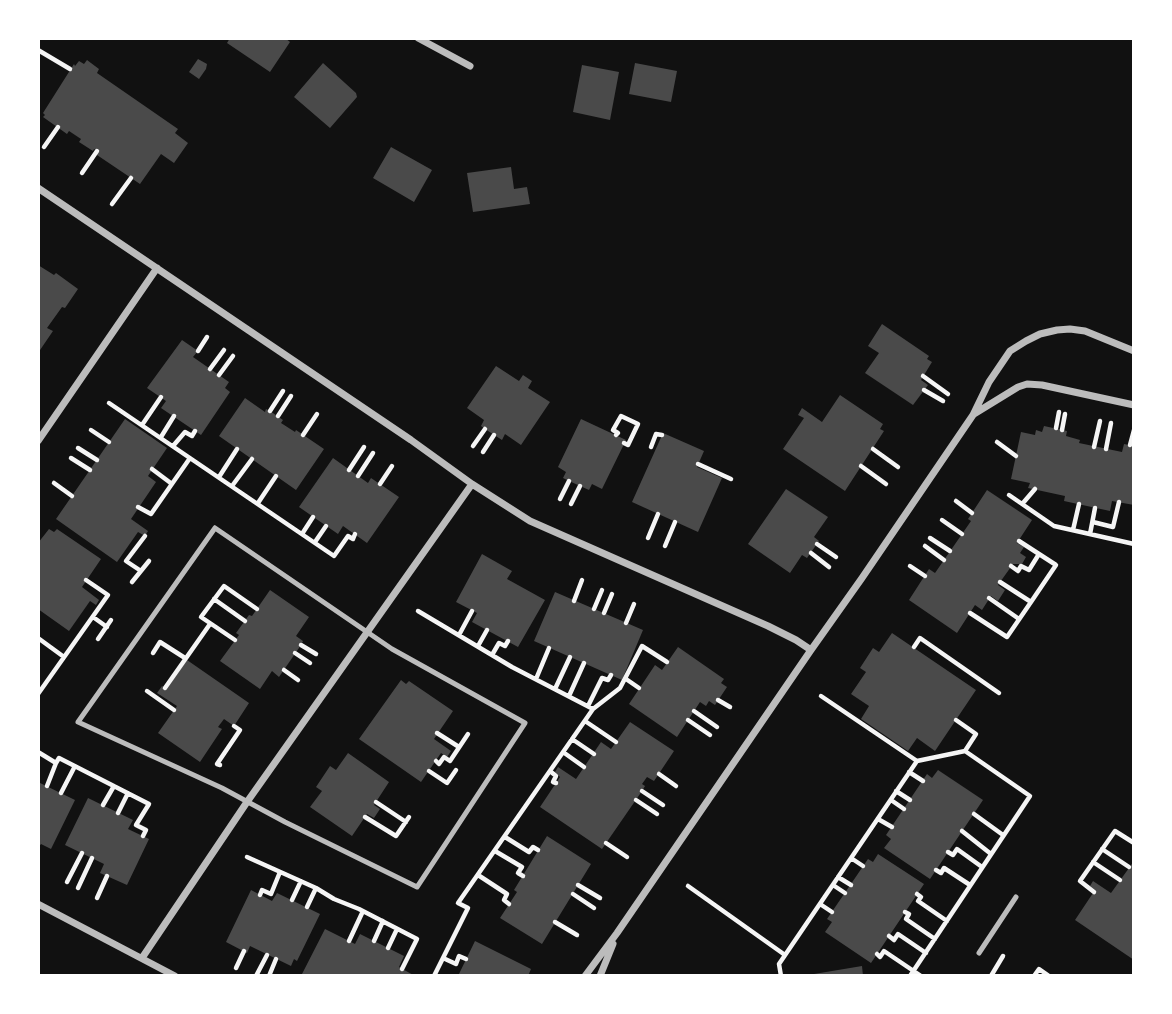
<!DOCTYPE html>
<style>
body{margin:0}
#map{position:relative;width:1172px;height:1014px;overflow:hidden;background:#111;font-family:"Noto Serif",serif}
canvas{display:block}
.frame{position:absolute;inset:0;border:40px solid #fff;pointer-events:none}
</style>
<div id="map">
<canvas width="1172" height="1014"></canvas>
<div class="frame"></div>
</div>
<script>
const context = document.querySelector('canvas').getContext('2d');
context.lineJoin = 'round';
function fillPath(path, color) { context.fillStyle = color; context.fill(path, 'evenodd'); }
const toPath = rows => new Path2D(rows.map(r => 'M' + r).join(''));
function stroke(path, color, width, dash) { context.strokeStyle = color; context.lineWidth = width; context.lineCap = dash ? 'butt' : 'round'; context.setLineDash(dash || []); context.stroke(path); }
fillPath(toPath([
 [230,38,285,38,290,42,270,72,227,43],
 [198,59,207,64,206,69,199,79,189,72],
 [87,60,99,69,97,73,178,129,175,133,188,143,174,163,161,154,140,184,97,155,97,151,94,149,93,151,79,142,81,139,69,131,67,134,43,117,45,115,43,113,74,64,75,66,79,61,84,64],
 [323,63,356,93,357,97,330,128,294,97],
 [635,63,677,71,671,102,629,94],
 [582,65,619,72,610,120,573,112],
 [391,147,432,170,414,202,373,178],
 [511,167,514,189,527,187,530,204,473,212,467,173],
 [38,265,54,275,56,273,78,289,65,308,62,307,47,328,53,331,38,353],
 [882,324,929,356,927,359,932,362,921,380,928,385,913,405,865,373,879,353,868,346],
 [182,340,198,351,193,357,229,382,225,388,230,392,201,435,161,408,166,401,147,388],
 [496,366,519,381,523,375,532,381,528,388,550,402,521,445,505,434,502,440,485,429,481,426,484,420,467,408],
 [840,395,883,424,880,429,884,431,845,491,783,449,804,418,798,415,802,408,822,422],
 [245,398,265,412,266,409,270,411,283,420,281,423,295,432,296,430,324,449,296,490,219,436],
 [125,419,167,448,148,476,156,482,131,519,148,531,145,536,138,532,117,562,56,519],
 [581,419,626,440,602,489,592,484,589,490,569,481,563,478,566,472,558,467],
 [1044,426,1067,431,1066,436,1080,440,1079,443,1122,452,1124,444,1134,446,1134,505,1112,501,1110,511,1064,501,1065,496,1028,488,1030,483,1011,479,1021,432,1035,435,1036,430,1042,432],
 [663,433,704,451,697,467,722,478,698,532,632,502],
 [333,458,368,483,371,478,399,497,367,543,343,526,338,534,299,507],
 [786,489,828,517,814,537,819,541,807,558,802,555,790,573,748,544],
 [987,490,1032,520,1017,543,1024,547,1020,553,1026,557,1022,564,1013,564,998,585,1005,590,998,601,991,596,982,610,975,605,957,633,909,600,929,569,935,573,971,521,968,519],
 [49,529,54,532,57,529,101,559,82,587,99,600,96,605,90,601,69,631,38,609,38,543],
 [482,554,512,571,507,579,545,600,518,647,472,622,477,613,456,602],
 [270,590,309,617,296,636,303,641,301,645,279,677,272,671,260,689,220,661,239,635,236,633,249,615,252,616],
 [555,592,643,630,622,680,534,641],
 [892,633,976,690,935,751,917,738,908,751,861,719,869,706,851,694,866,672,860,668,873,648,879,652],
 [678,647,724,679,721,683,727,687,715,705,709,701,706,706,700,702,677,737,629,704,655,665,662,670],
 [187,660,249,703,234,726,224,719,218,727,222,729,200,762,158,733,177,706,157,693,162,686,167,689],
 [401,680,406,684,409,681,453,711,434,739,451,751,447,757,441,753,421,782,359,739],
 [630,722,674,751,654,781,647,777,642,784,645,786,642,791,602,849,540,807,560,777,555,772,558,767,576,779,601,742,611,749],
 [348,753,389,782,374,805,380,809,374,818,367,814,352,836,310,807,322,791,316,787,330,766,336,770],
 [938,770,983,800,930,879,884,848,891,839,886,835,927,774,932,778],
 [38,782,75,800,51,849,41,844,38,848],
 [88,798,133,820,128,829,149,839,127,885,100,873,104,864,65,845],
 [547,836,591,864,542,944,500,918,517,892,514,890],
 [878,854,924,884,871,963,825,932,832,922,827,919,868,859,873,862],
 [1134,861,1134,960,1075,920,1095,890,1090,886,1093,881,1111,893],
 [251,890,272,901,277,893,320,914,297,961,294,959,291,966,250,946,247,953,226,942],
 [325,929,355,944,360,934,404,956,399,967,415,976,306,976,302,974],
 [475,941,531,969,528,976,458,976],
 [862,966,863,976,814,976,814,974]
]), '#4a4a4a');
stroke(toPath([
 [38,50,70,69],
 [44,147,58,127],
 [82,173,97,151],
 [112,204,131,178],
 [198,351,207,337],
 [210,369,224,350],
 [219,375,233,356],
 [923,376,948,394],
 [924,390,943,401],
 [109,403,334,556,348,536,353,539,355,534],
 [270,411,283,391],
 [278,416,291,396],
 [142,425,161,397],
 [1056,428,1059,412],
 [91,430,109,442],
 [1062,430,1065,414],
 [303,435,317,414],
 [616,435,618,433,613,430,621,416,638,424,628,445,624,443],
 [161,437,174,416],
 [997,442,1016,456],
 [1130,445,1134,430],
 [173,446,185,432,192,436,195,431],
 [473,446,485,429],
 [651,447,656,434,662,435],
 [1094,447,1100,421],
 [78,448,97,460],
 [873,449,898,467],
 [1106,449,1111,423],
 [483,452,494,435],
 [71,458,90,470],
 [698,464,731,479],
 [861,466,886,484],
 [152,469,172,484],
 [349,470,364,447],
 [358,476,373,453],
 [219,477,237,449],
 [54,483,72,496],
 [380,484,392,466],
 [232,486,252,459],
 [1009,495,1054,526,1134,544],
 [560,499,569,481],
 [956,501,972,513],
 [258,503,276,476],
 [1023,503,1035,489],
 [571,504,580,486],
 [138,507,151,514,190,458],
 [942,520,962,534],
 [1093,522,1113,527,1119,502],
 [1073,530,1079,504],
 [302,534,313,517],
 [1090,534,1095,508],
 [648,538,658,514],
 [930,538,950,551],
 [315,542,326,526],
 [817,544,836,557],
 [665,546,675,522],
 [925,546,944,560],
 [811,553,829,567],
 [910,566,925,576],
 [1011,566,1018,571,1021,566,1029,570,1039,554],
 [141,571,126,561,145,536],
 [132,582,149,561],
 [1000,582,1031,602],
 [989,598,1019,619],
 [214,599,245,621],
 [574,601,582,580],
 [594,609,602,590],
 [418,611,512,667,593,709,458,903,468,908,434,976],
 [604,613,612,594],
 [970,613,1007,637,1031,602,1056,565,1019,541],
 [93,617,107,627],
 [626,623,634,604],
 [459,635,472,611],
 [38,638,64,657],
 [98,639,111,620],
 [235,640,201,617,224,586,257,609],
 [301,645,316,654],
 [478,646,487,630],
 [914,647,920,638,999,693],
 [153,653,160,642,185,658],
 [295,653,310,663],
 [492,655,499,643,505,646,508,641],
 [284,670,298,680],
 [536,679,549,648],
 [626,679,639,688],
 [165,688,210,624],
 [555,689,570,657],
 [147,691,174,710],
 [38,694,108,595,86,580],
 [569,696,584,663],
 [821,696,917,761],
 [718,700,730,707],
 [588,706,602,678,608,680,611,675],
 [593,709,620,688,642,646,667,662],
 [694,711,717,727],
 [688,720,710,735],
 [956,720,976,734,965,751],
 [585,721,616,742],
 [437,733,459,747],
 [572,739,594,754],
 [38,752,56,763,59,758,149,804,136,825,146,830,143,836],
 [563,752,584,767],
 [436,761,439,764,444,757,450,761,468,734],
 [220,765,217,764,240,730,234,726],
 [429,771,447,783,456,770],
 [550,771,556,776,553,782,556,783],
 [909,772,923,781],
 [659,774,676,786],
 [47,786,56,763],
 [642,791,663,805],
 [896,791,910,800],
 [61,793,75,766],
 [636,800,657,814],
 [891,800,904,809],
 [376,802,406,822],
 [103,805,114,786],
 [118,813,128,793],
 [974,814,1003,835],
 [365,817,396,836,409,817],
 [878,819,892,827],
 [962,831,991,854],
 [505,837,529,852,533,847,538,850],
 [606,843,627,857],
 [1102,849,1129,867],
 [495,851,522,867,518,873,523,876],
 [948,852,953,855,957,849,982,867],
 [247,857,316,888,334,899,359,909,417,939,402,969],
 [851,858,863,866],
 [1093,862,1120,880],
 [936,870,941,873,944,868,970,885],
 [478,875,507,894,504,900,509,904],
 [838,877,851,885],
 [67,882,82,853],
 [578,885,600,898],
 [833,885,845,893],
 [688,886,785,955],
 [78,888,92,858],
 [1094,892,1080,881,1115,831,1134,843],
 [573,894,594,908],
 [917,894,921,897,918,901,947,921],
 [260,895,262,890,271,894,280,872],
 [97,898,107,876],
 [292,900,301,881],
 [820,904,832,912],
 [307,907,316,888],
 [905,912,909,914,906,919,935,939],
 [555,922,577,935],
 [889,936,894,940,898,934,926,953],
 [349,941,363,911],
 [374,941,383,921],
 [388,948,397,929],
 [877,954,880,957,884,951,921,976],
 [443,958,456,964,459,956,466,959],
 [236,968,244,951],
 [256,976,267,955],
 [269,976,276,959],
 [781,976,779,964,917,761,965,751,1030,796,910,976],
 [991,976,1003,956],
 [1034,976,1039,969,1049,976]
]), '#f5f5f5', 4.5);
stroke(toPath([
 [215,528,392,649,525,723,417,887,285,822,222,788,78,722,215,528],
 [979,953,1016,897]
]), '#bcbcbc', 5);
stroke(toPath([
 [418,38,470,66],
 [38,188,411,440,472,484,530,521,768,626,796,640,811,650],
 [974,414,1018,387,1027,384,1042,385,1134,405],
 [38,441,157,268],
 [38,904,175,976],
 [142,958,247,802,472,484],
 [585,976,617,933,811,650,862,578,973,415,989,382,1010,351,1026,341,1040,334,1057,330,1070,329,1085,331,1134,351],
 [600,976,613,944]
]), '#bcbcbc', 7);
</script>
